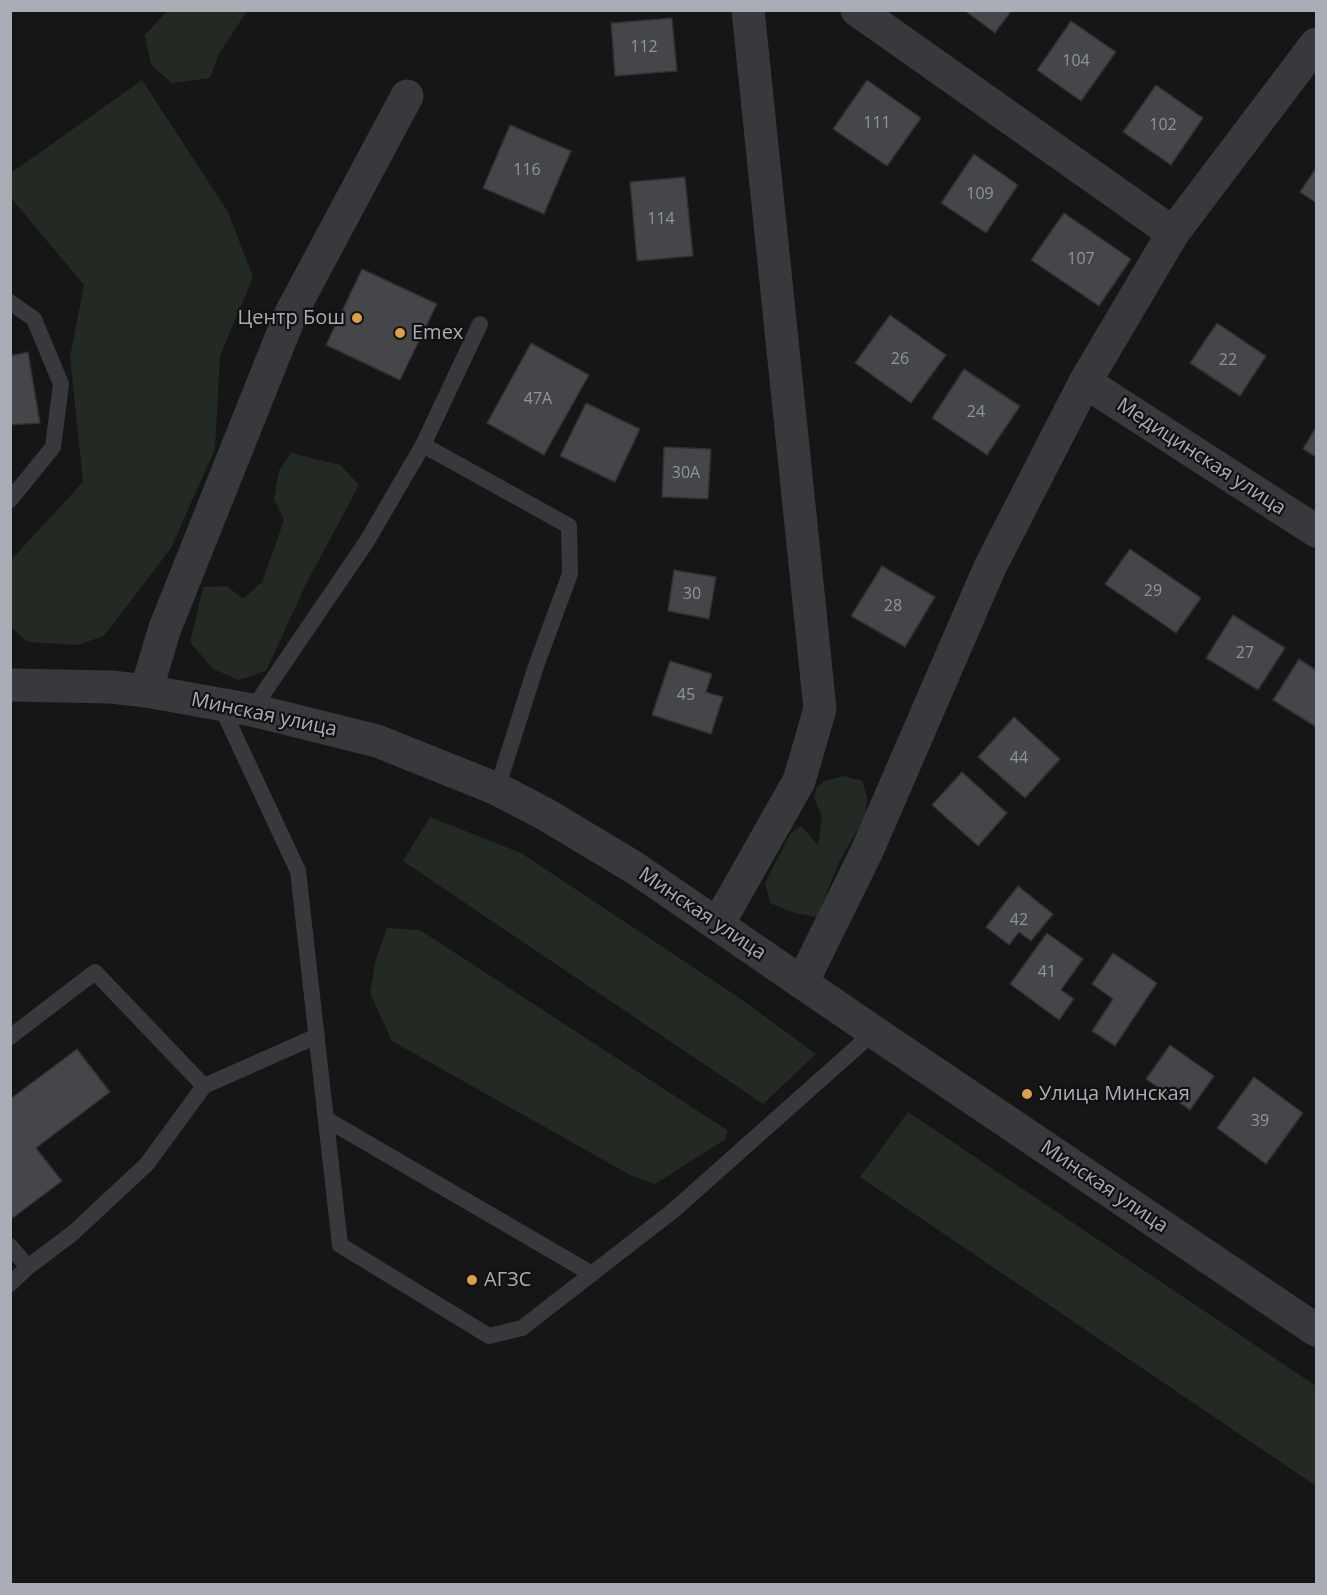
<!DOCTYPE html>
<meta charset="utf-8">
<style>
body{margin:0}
#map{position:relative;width:1327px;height:1595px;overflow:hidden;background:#161617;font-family:"Open Sans",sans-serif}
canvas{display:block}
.frame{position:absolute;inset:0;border:12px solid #a9aeb6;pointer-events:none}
</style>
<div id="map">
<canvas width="1327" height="1595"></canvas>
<div class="frame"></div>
</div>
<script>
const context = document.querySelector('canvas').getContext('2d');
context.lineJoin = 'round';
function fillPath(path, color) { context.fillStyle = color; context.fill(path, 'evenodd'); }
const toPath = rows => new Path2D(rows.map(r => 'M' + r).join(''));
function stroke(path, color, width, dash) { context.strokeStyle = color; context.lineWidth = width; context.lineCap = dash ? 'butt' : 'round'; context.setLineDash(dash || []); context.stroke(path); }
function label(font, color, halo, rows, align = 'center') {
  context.font = font + ' "Open Sans",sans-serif'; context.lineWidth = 4.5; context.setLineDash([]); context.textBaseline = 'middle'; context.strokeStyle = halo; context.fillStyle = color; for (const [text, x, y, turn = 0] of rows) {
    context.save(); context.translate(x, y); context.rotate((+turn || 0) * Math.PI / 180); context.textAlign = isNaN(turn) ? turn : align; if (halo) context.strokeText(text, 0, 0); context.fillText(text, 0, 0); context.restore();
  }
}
fillPath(toPath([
 [168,10,247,11,219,54,210,78,172,83,151,65,145,35],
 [142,80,228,212,253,277,220,356,215,449,171,548,104,636,77,645,28,642,11,627,11,560,83,482,70,357,84,285,11,198,11,173],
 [291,453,340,465,359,485,305,586,266,671,239,680,213,669,190,642,203,587,227,586,243,599,262,582,284,520,274,499,279,471],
 [844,776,862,781,867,796,865,817,839,862,817,917,795,913,770,903,765,883,791,833,801,826,818,845,822,816,814,798,817,787,825,781],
 [430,817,521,853,741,999,816,1054,763,1104,403,861],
 [387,928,420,930,727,1130,726,1139,655,1184,632,1176,392,1041,370,993,376,959],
 [908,1112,1316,1386,1316,1486,860,1177]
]), '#222a23');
const building = toPath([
 [964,10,1012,10,995,33,964,10],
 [672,18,677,71,615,76,611,23,672,18],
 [1071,21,1116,52,1081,101,1037,70,1071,21],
 [867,80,921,118,887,166,833,129,867,80],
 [1156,85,1203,118,1171,165,1123,132,1156,85],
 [510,125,571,151,544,214,483,188,510,125],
 [974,154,1018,185,986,233,941,203,974,154],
 [1316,168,1316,203,1300,192,1316,168],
 [685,177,693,256,637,261,630,182,685,177],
 [1064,213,1131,259,1099,306,1031,260,1064,213],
 [362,269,437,304,400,380,326,345,362,269],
 [890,315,946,355,911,403,855,363,890,315],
 [1217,323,1266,356,1240,396,1190,363,1217,323],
 [531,343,589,375,544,455,487,423,531,343],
 [28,352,40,423,10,425,10,356,28,352],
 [964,369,1020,406,987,455,932,418,964,369],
 [586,403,640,429,615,482,560,456,586,403],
 [1316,427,1316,457,1303,449,1316,427],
 [664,447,711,449,708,499,662,497,664,447],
 [1130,549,1201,598,1176,633,1105,584,1130,549],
 [882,566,935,597,905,647,851,616,882,566],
 [674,570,716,577,709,619,668,611,674,570],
 [1233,615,1285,648,1258,690,1206,658,1233,615],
 [1299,659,1316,670,1316,727,1273,700,1299,659],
 [670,661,712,674,706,692,723,697,711,734,652,715,670,661],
 [1014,717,1060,759,1025,798,978,757,1014,717],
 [962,772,1007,813,978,846,932,805,962,772],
 [1018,886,1053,914,1031,941,1019,932,1009,945,986,927,1018,886],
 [1047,933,1083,959,1061,990,1074,999,1059,1020,1010,984,1047,933],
 [1113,953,1157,983,1115,1046,1092,1031,1113,999,1092,984,1113,953],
 [1170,1045,1214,1076,1190,1110,1146,1079,1170,1045],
 [77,1049,110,1092,36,1148,62,1181,10,1220,10,1099,77,1049],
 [1254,1077,1303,1113,1266,1164,1217,1128,1254,1077]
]);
fillPath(building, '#45464a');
stroke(building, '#303033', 1.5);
stroke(toPath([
 [10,302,34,319,61,384,53,447,10,500],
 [423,445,569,526,570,574,536,666,497,789],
 [220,704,298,871,340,1245,489,1336,522,1328,674,1210,874,1032],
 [252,710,367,541,423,445,480,324],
 [10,1037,95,972,204,1086],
 [326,1119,592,1274],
 [10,1246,28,1267],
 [10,1284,28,1267,73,1233,147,1164,204,1086,317,1036]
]), '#37393c', 16);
stroke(toPath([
 [857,10,1173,233],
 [1085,382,1316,531],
 [10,685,111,687,146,691,252,710,377,741,497,789,545,814,635,868,874,1032,1316,1330],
 [146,691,165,628,291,313,407,96],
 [718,924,799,781,820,709,748,10],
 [802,983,867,851,990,567,1085,382,1173,233,1316,44]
]), '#37393c', 33);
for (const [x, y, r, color] of [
 [357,318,6,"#de9d47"],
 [400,333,6,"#de9d47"],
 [1027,1094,6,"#de9d47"],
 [472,1280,6,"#de9d47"]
]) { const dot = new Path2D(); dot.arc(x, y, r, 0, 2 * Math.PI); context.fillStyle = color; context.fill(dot); stroke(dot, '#111112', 2); }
label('16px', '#90949b', null, [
 ["112",644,47],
 ["104",1076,61],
 ["111",877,123],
 ["102",1163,125],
 ["116",527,170],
 ["109",980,194],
 ["114",661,219],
 ["107",1081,259],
 ["26",900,359],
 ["22",1228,360],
 ["47А",538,399],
 ["24",976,412],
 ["30А",686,473],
 ["29",1153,591],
 ["30",692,594],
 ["28",893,606],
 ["27",1245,653],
 ["45",686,695],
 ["44",1019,758],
 ["42",1019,920],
 ["41",1047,972],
 ["39",1260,1121]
]);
label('20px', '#a9aeb6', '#111112', [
 ["Центр Бош",345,318,"right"],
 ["Emex",412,333],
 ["Улица Минская",1039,1094],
 ["АГЗС",484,1280]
], 'left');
label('20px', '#a9aeb6', '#111112', [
 ["Медицинская улица",1201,457,33],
 ["Минская улица",264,715,12],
 ["Минская улица",702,914,34],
 ["Минская улица",1104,1187,34]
]);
</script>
